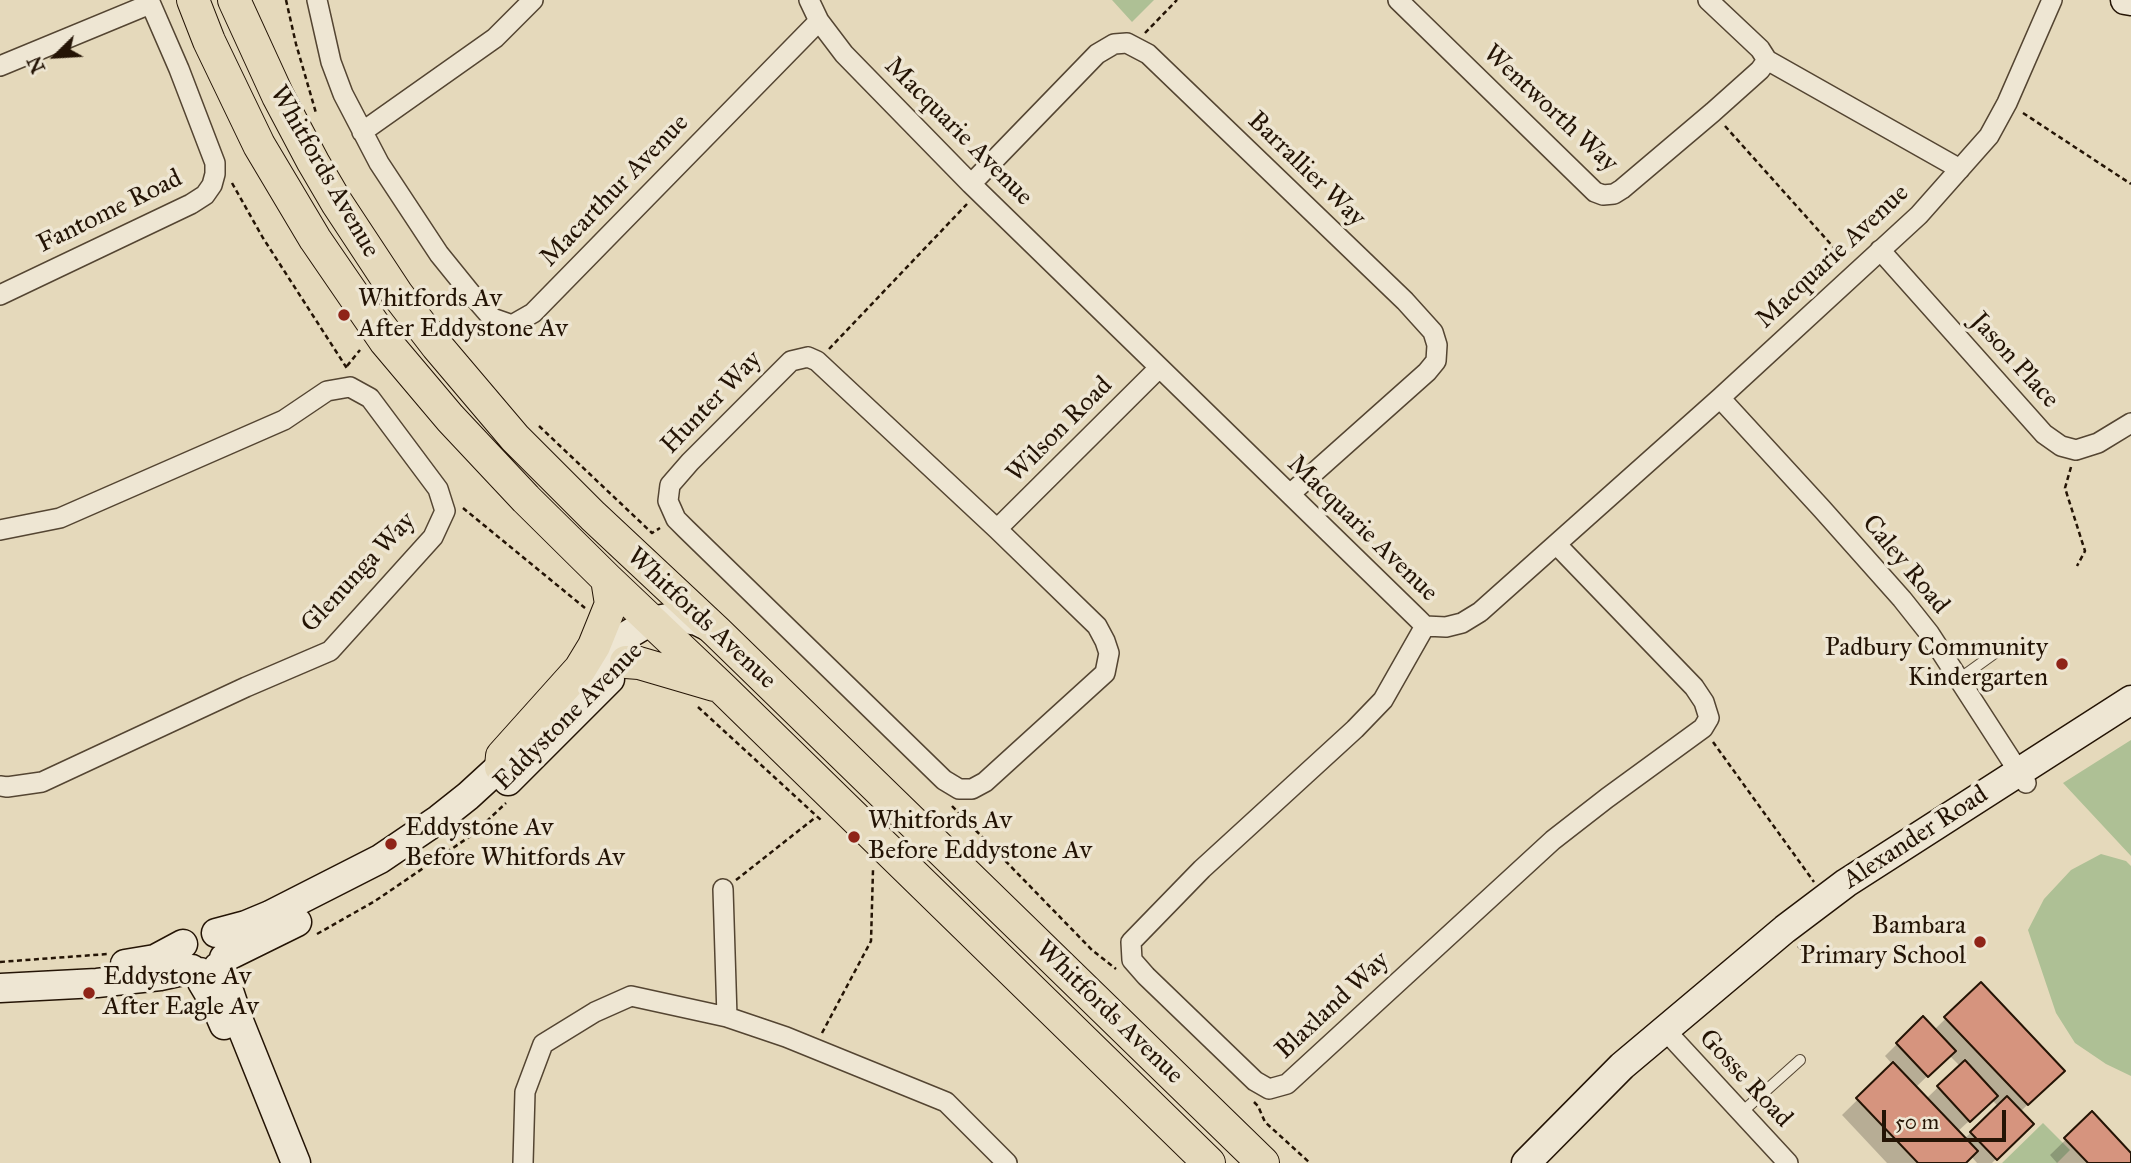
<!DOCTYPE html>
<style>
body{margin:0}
#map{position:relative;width:2131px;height:1163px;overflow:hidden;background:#e5d9bb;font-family:"IM FELL Great Primer",serif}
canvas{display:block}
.north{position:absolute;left:21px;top:21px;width:70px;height:70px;-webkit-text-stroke:5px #eee6d3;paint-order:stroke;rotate:246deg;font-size:19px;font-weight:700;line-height:28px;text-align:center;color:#241405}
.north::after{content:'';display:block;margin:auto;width:24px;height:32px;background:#241405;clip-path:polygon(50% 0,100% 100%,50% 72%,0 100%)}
.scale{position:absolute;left:1882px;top:1110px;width:124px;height:32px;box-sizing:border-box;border:4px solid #241405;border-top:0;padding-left:9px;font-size:21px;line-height:24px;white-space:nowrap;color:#241405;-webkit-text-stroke:5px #eee6d3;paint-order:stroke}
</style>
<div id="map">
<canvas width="2131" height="1163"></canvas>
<div class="north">N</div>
<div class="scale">50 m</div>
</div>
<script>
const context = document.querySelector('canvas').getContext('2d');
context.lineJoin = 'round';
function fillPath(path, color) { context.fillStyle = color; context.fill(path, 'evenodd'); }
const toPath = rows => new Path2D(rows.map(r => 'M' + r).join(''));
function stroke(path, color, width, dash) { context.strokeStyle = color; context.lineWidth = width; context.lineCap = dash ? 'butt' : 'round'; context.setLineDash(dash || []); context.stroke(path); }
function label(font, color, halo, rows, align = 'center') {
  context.font = font + ' "IM FELL Great Primer",serif'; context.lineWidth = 7; context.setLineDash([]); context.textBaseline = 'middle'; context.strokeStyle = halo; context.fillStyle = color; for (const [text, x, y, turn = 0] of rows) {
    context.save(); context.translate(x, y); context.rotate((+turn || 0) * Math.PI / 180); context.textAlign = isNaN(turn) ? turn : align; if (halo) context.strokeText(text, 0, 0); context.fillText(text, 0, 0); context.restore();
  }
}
fillPath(toPath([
 [1112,0,1154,0,1132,22],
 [2131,740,2131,856,2063,783],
 [2101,854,2126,861,2131,866,2131,1076,2106,1064,2075,1043,2056,1013,2028,930,2044,899,2071,870],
 [2043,1123,2070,1150,2057,1163,2002,1163]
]), '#aec095');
fillPath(toPath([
 [1980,985,2062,1071,2020,1112,2031,1124,1992,1163,1977,1163,1971,1156,1964,1163,1887,1163,1842,1115,1893,1065,1885,1056,1923,1018,1934,1030],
 [1949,1055,1960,1066,1926,1099,1915,1088],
 [1992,1100,1999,1107,1964,1139,1957,1132],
 [2092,1114,2131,1156,2131,1163,2057,1163,2050,1155]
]), '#0003');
const building = toPath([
 [1981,982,2065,1071,2028,1105,1944,1017,1981,982],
 [1923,1016,1956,1051,1928,1077,1896,1043,1923,1016],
 [1965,1060,1998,1096,1970,1122,1937,1086,1965,1060],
 [1893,1062,1978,1151,1966,1163,1918,1163,1856,1098,1893,1062],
 [2007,1096,2034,1124,1997,1160,1970,1132,2007,1096],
 [2092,1111,2131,1153,2131,1163,2088,1163,2064,1138,2092,1111]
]);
fillPath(building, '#d6947e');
stroke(building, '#241405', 2);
const lane = toPath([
 [1959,679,2002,648],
 [1741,1113,1800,1060]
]);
const street = toPath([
 [317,0,331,62,343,94,379,163,439,254,473,296,492,318,512,325,533,313,819,21],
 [809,0,819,21,844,54,971,184,1417,618,1425,626,1446,627,1462,623,1480,612,1720,398,1919,215,1989,136,2007,103,2052,0],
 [1398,0,1595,192,1603,195,1614,194,1622,189,1713,112,1760,70,1767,60],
 [1708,0,1760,49,1767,60,1960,169],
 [0,66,150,4],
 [362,132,495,38,533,0],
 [971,184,1097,54,1114,44,1127,43,1148,54,1405,301,1433,332,1437,345,1436,361,1427,372,1290,494],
 [1880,250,2044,434,2061,446,2076,450,2098,443,2131,423],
 [0,295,191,204,205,195,212,185,215,174,215,163,179,69,149,0],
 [808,357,817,361,997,529,1097,626,1105,641,1109,653,1105,673,985,782,972,789,959,789,944,780,686,529,676,519,668,501,670,485,690,462,791,361,808,357],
 [1720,398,1822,509,1902,599,1929,633,2026,783],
 [997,529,1159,368],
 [0,530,60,518,284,420,327,391,350,387,370,398,438,489,445,511,433,537,330,651,246,687,42,782,7,787,0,786],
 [1425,626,1383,700,1355,729,1202,869,1131,942,1132,960,1146,976,1255,1081,1269,1089,1287,1084,1553,840,1607,798,1703,728,1709,718,1704,702,1694,687,1557,545],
 [723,889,727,1017],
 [1664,1029,1788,1163],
 [523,1163,525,1092,543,1044,595,1012,631,996,727,1017,786,1037,946,1102,1007,1163]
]);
const secondary = toPath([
 [2125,0,2131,1],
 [578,687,629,634,651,621,673,617,697,621,715,630],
 [508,781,610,679],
 [216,933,246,925,270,915,380,859,439,819,468,796,516,752],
 [224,958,297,922],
 [125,964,155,959,183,944],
 [218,967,224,976,239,1021,296,1163],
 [200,972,202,982,214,1002,224,1025],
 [0,988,97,983,160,976,192,969],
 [1526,1163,1622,1066,1785,929,1846,883,2131,700]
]);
const primary = toPath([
 [193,0,209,41,259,145,315,239,385,341,450,418,526,499,607,579,722,688,1209,1163],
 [234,0,278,96,313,162,337,203,397,294,437,346,515,438,593,516,717,632,1263,1163],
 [626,662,639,663,714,685],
 [501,767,502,756,580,669,594,646,611,604,607,579]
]);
stroke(lane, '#544532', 12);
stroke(street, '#544532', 22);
stroke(secondary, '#241405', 31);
stroke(primary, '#241405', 34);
stroke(toPath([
 [286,0,296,44,316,113],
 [1145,33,1177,0],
 [2023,113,2131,184],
 [1725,126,1844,259],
 [232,183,263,238,348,370],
 [829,349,967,204],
 [347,366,360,350],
 [539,426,652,533,660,528],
 [2071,467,2065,488,2085,551,2077,566],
 [463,508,585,608],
 [698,707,822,821],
 [1713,742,1814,882],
 [952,806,1092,950,1116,969],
 [736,880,816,817],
 [317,934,375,901,472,835,506,803],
 [1798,946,1804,951],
 [0,962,107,954],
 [822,1033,871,941,873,870],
 [1254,1102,1258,1106,1265,1122,1310,1163]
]), '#241405', 2.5, [5, 3.5]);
stroke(lane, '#eee6d3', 10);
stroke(street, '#eee6d3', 19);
stroke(secondary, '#eee6d3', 28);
stroke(primary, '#e5d9bb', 32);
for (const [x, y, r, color] of [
 [344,315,7,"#8f2418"],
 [2062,664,7,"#8f2418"],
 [854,837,7,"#8f2418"],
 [391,844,7,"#8f2418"],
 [1980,942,7,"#8f2418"],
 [89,993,7,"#8f2418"]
]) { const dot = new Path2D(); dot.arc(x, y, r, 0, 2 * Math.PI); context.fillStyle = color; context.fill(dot); stroke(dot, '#eee6d3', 2.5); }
label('26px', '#241405', '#eee6d3', [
 ["Wentworth Way",1550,109,43],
 ["Macquarie Avenue",958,132,45],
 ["Barrallier Way",1306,170,44],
 ["Whitfords Avenue",324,172,60],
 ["Macarthur Avenue",615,191,-46],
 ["Fantome Road",110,212,-26],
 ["Macquarie Avenue",1833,257,-43],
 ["Jason Place",2014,361,48],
 ["Hunter Way",712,403,-46],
 ["Wilson Road",1060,430,-45],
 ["Macquarie Avenue",1362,529,44],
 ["Caley Road",1905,565,50],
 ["Glenunga Way",359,573,-47],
 ["Whitfords Avenue",701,619,43],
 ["Eddystone Avenue",569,717,-45],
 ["Alexander Road",1916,838,-33],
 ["Blaxland Way",1333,1006,-43],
 ["Whitfords Avenue",1109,1013,44],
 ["Gosse Road",1745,1079,47]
]);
label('26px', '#241405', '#eee6d3', [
 ["Whitfords Av",358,300],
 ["After Eddystone Av",358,330],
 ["Padbury Community",2048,649,"right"],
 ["Kindergarten",2048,679,"right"],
 ["Whitfords Av",868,822],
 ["Before Eddystone Av",868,852],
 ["Eddystone Av",405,829],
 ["Before Whitfords Av",405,859],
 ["Bambara",1966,927,"right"],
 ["Primary School",1966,957,"right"],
 ["Eddystone Av",103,978],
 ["After Eagle Av",103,1008]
], 'left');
</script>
